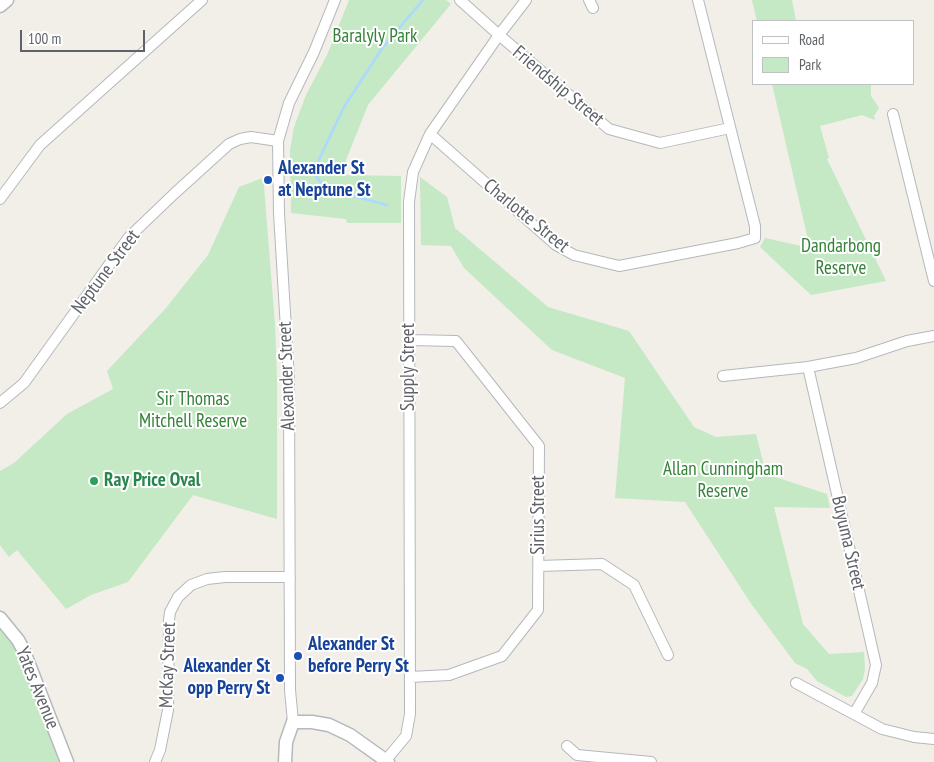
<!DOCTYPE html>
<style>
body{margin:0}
#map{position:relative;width:934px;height:762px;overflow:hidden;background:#f1efe8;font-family:"PT Sans Narrow",sans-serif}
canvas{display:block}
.legend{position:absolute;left:752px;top:20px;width:162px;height:65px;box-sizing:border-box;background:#fff;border:1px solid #bfc1c3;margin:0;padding:6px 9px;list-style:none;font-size:15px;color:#5f6368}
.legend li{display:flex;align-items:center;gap:10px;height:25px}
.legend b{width:25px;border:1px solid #bfc1c3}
.scale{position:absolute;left:20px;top:30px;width:125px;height:22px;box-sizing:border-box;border:2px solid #5f6368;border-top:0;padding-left:6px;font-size:15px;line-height:18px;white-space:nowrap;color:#5f6368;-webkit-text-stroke:4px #fff;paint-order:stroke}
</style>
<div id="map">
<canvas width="934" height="762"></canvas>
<ul class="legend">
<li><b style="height:6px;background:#fff"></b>Road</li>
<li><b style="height:14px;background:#c5e8c5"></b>Park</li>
</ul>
<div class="scale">100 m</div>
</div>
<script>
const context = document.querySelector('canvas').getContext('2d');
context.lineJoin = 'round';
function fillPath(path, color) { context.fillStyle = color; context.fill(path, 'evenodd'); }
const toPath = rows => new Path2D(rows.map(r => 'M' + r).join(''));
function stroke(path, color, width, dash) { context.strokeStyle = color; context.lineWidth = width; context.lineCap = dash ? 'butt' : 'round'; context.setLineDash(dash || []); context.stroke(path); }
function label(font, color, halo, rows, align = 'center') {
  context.font = font + ' "PT Sans Narrow",sans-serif'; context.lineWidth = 4; context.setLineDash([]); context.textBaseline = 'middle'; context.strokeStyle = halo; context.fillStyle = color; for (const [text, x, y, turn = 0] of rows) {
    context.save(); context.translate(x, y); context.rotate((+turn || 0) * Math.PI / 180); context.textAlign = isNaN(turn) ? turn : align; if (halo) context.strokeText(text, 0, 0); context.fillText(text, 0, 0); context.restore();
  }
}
fillPath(toPath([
 [349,0,446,0,451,4,368,105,340,175,401,176,401,223,347,223,346,219,291,213,290,150,294,127,306,95,327,55],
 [752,0,792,0,796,21,757,21],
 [772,84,871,84,871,96,879,108,874,116,875,120,862,115,820,126,829,158,827,159,886,281,811,295,760,247,765,238,810,248],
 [265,177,264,186,275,325,277,380,277,519,193,495,128,582,91,595,66,609,17,550,9,557,0,545,0,471,14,463,67,414,113,389,107,371,166,308,208,255,239,187],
 [420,177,447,197,455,228,548,307,629,331,694,427,716,437,756,434,766,474,827,494,830,508,774,507,803,624,829,654,864,652,865,669,863,679,852,696,846,697,817,681,807,669,795,663,752,605,685,502,615,498,625,378,552,350,464,268,451,246,421,245],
 [0,628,15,645,59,762,0,762]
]), '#c5e8c5');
stroke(toPath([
 [297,170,313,172,344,107,383,47,423,0],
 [313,172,325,188,387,205]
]), '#aadaff', 2.5);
const minor = toPath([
 [460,0,499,35,609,129,660,143,730,128],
 [589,0,593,8],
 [893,114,934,281],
 [430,134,556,245,574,255,619,266,738,243,755,238,755,226,698,0],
 [0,199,40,145,202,0],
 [410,340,456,341,539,446,538,610,502,656,449,675,410,677],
 [808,367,876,665,872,683,854,714],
 [723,376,808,367,856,358,907,341,934,336],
 [0,403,24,383,129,237,175,193,229,144,240,139,251,137,278,141],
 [539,566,602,564,634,585,668,655],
 [796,683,882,729,914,737,934,739],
 [293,722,290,690,289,379,279,213,278,141,289,103,314,52,335,0],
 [567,746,577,755,651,762],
 [386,760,406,736,410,714,409,202,413,172,430,134,499,35,526,0],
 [155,762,160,750,168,710,169,620,170,612,178,597,191,585,207,579,225,577,290,577]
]);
const tertiary = toPath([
 [0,6,7,0],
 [0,618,18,640,23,649,67,762],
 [285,762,286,742,293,722,312,722,329,725,350,735,388,762]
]);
stroke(minor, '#b5b8bc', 12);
stroke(tertiary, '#b5b8bc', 15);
stroke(minor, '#fff', 10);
stroke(tertiary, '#fff', 12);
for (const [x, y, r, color] of [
 [268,180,5,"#1a4fb4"],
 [94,481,5,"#2e9e5b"],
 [298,656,5,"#1a4fb4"],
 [280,678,5,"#1a4fb4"]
]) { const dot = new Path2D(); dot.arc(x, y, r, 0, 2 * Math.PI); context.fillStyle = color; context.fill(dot); stroke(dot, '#fff', 2); }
label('19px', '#348238', '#fff', [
 ["Baralyly Park",375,37],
 ["Dandarbong",841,247],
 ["Reserve",841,269],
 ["Sir Thomas",193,400],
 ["Mitchell Reserve",193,422],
 ["Allan Cunningham",723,470],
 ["Reserve",723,492]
]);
label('19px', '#5f6368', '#fff', [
 ["Friendship Street",558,86,40],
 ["Charlotte Street",526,216,39],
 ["Neptune Street",106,272,-53],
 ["Supply Street",409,367,-90],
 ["Alexander Street",287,376,-92],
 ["Sirius Street",539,515,-90],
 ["Buyuma Street",848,543,77],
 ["McKay Street",168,665,-88],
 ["Yates Avenue",37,688,68]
]);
label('bold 19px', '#164399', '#fff', [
 ["Alexander St",278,169],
 ["at Neptune St",278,191],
 ["Alexander St",308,645],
 ["before Perry St",308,667],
 ["Alexander St",270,667,"right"],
 ["opp Perry St",270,689,"right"]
], 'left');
label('bold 19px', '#27864d', '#fff', [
 ["Ray Price Oval",104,481]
], 'left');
</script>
